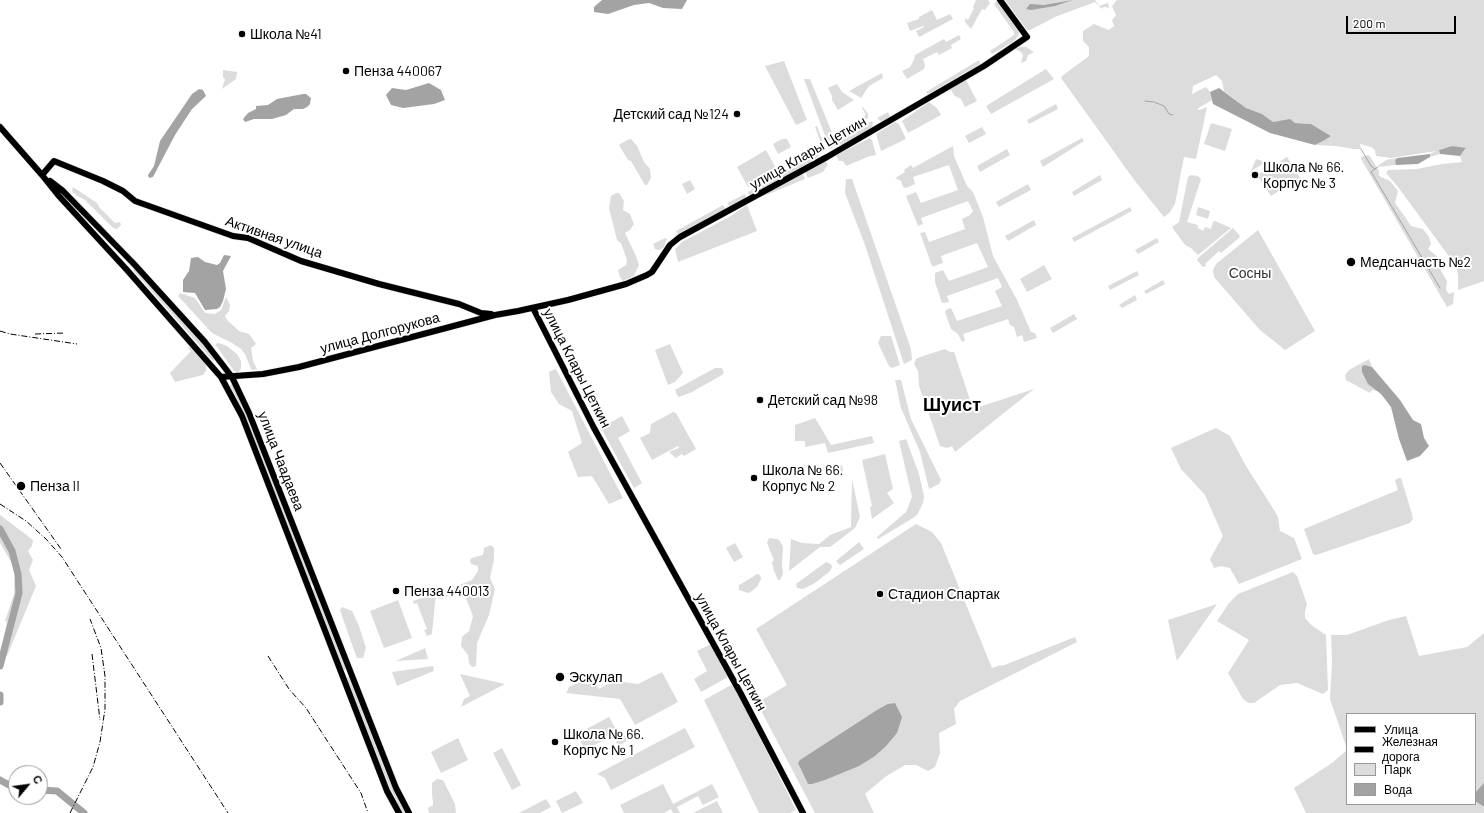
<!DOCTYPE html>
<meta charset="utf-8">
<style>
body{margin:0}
#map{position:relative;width:1484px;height:813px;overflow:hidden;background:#fff;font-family:Barlow,sans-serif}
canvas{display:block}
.legend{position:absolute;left:1346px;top:713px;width:130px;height:92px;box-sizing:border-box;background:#fff;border:1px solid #999;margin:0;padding:5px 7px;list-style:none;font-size:12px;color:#000}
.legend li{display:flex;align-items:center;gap:8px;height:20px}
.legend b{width:20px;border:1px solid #999}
.north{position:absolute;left:8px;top:765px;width:40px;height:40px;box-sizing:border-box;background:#fff;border:1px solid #999;border-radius:50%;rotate:61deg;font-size:11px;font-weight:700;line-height:16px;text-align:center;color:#000}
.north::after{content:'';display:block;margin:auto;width:14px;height:18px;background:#000;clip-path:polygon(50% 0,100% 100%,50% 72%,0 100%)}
.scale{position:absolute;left:1346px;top:16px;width:110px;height:18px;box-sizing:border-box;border:2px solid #000;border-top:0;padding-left:5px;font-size:12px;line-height:14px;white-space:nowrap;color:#000;-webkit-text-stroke:3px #fff;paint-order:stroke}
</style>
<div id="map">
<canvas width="1484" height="813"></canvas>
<ul class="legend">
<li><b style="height:5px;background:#000"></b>Улица</li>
<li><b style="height:5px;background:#000"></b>Железная дорога</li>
<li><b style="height:11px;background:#dcdcdc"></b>Парк</li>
<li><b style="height:11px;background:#a3a3a3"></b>Вода</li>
</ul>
<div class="north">С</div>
<div class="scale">200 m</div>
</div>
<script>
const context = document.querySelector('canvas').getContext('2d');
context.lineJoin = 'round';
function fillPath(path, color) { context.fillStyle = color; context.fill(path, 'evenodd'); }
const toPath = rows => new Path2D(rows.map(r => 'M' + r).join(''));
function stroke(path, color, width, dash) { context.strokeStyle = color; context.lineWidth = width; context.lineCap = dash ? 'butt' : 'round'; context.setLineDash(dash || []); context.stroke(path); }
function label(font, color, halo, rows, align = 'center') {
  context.font = font + ' Barlow,sans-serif'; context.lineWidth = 4; context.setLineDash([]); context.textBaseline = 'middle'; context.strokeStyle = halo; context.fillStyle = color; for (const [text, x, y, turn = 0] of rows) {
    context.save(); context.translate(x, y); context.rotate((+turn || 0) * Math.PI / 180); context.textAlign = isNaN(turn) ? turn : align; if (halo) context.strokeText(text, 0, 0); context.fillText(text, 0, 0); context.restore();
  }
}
fillPath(toPath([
 [976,0,988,0,990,3,985,10,982,9,971,29,965,22,965,18,968,20,974,8,973,7],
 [998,0,1020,32,1016,39,1011,43,992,54,990,51,1014,35,1014,32,994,4],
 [1005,0,1095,0,1099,6,1108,3,1109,8,1105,7,1101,8,1112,20,1116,15,1112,6,1117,0,1484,0,1484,281,1458,290,1458,275,1456,266,1398,187,1386,173,1388,170,1417,169,1442,164,1462,162,1460,156,1466,149,1452,146,1439,150,1440,154,1430,157,1430,154,1436,151,1391,158,1376,156,1375,150,1371,147,1360,144,1361,149,1354,149,1336,146,1315,145,1325,140,1331,136,1311,124,1295,123,1290,120,1273,122,1262,114,1246,108,1224,91,1222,81,1216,75,1193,86,1192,94,1206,87,1210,92,1212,100,1197,109,1199,110,1207,107,1196,159,1184,157,1175,204,1170,212,1164,217,1135,181,1061,78,1062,76,1089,56,1089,47,1083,41,1083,31,1094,24,1109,30,1114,26,1112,20,1095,2,1055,17,1030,30,1027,30],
 [932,10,937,20,950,14,953,19,919,37,916,31,924,27,922,24,923,26,910,31,907,23,919,19,919,17],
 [959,35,961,39,951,45,952,48,939,55,937,52,923,59,925,65,924,69,907,79,902,71,910,67,914,60,915,55,944,39,946,42],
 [1020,47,1026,47,1034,52,1028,55,1026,61,1021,63,1023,55,1021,52,1015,49],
 [979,60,980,64,928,94,926,92],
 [784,61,807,120,796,125,765,66],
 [1046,69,1054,79,991,114,986,106],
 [223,70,237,72,236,79,222,89,225,79,223,77],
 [882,73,883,78,869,86,861,98,849,91],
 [804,79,810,79,835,140,833,147,830,149],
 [966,80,977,101,965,107,961,99,955,96,950,89],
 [837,84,842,92,854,100,838,110,832,100,832,96,828,88],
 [929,102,937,108,941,115,908,133,902,121],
 [1056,104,1058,109,1029,124,1027,120],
 [863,107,868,114,868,118,845,133,843,128,866,115,862,108],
 [888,112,890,117,882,122,877,118],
 [872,121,873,123,872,128,841,145,837,139],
 [895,122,899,124,906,139,881,151,876,134],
 [1211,123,1232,129,1225,151,1204,144],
 [817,126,826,150,824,151,815,127],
 [982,127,986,134,969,143,965,136],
 [870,138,872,140,876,155,870,156,846,166,843,161,839,161,836,155],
 [1082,138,1084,141,1043,167,1040,161],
 [631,139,637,146,644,162,650,169,651,178,647,185,645,185,631,161,628,160,619,145,627,140],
 [782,139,787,139,791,147,778,154,773,144],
 [953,146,954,156,967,186,973,192,983,217,993,256,1017,300,1031,332,1035,333,1037,338,1024,342,1022,335,1017,337,1014,327,1010,325,1008,319,963,334,965,340,962,342,958,334,951,329,945,312,946,310,951,308,957,321,1002,306,995,291,1002,287,998,278,947,296,949,302,942,303,935,282,935,273,943,270,949,281,988,267,977,243,941,256,943,263,934,266,932,266,920,233,925,232,929,242,965,229,962,219,970,215,973,211,968,201,921,218,923,224,918,226,906,196,916,192,921,203,958,190,949,165,913,177,915,184,906,188,903,187,901,181,895,178,905,172,904,170,911,165,913,168],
 [1007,149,1010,155,980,172,977,166],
 [766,150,777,170,748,187,737,167],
 [817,155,819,155,817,158,750,196,749,195,748,192],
 [1369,155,1379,171,1379,176,1390,181,1398,191,1395,203,1405,217,1411,226,1423,229,1429,237,1431,244,1428,249,1438,257,1440,269,1447,281,1446,290,1449,294,1454,292,1453,304,1447,307,1361,159,1361,157],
 [1287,157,1300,178,1271,196,1257,175],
 [1397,158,1395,161,1396,165,1378,167,1379,165,1386,160],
 [1256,159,1266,162,1251,171],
 [825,161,828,164,823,172,808,178,805,172],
 [802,172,805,179,759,198,758,197],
 [1100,175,1102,180,1074,196,1072,192],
 [1191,175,1198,176,1201,179,1187,222,1198,225,1198,228,1203,231,1205,227,1211,229,1213,222,1215,221,1231,228,1198,255,1191,248,1185,245,1172,227,1179,222,1188,177],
 [846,179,852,179,911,349,912,360,904,364,865,245,845,193],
 [690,180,695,189,687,194,682,184],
 [1028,184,1031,190,999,207,996,202],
 [73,187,97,203,99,207,115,223,120,222,121,225,117,229,113,228,85,200,76,195,72,191],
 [616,193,619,193,624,201,623,210,630,214,634,224,630,230,625,233,636,256,639,265,634,276,623,281,620,277,618,270,626,265,627,260,621,243,617,240,609,208,611,196],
 [745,194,746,197,730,207,727,203],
 [723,205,725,209,678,234,676,231],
 [747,205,757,231,678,262,675,249,682,242,729,217],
 [1130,207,1132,211,1074,242,1072,238],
 [1198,207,1210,211,1208,219,1196,215],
 [1034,220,1036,225,1008,241,1005,236],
 [1233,228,1240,236,1239,238,1221,253,1219,251,1205,264,1206,266,1204,267,1202,266,1197,260,1198,258],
 [1258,230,1315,331,1285,350,1260,330,1214,277,1213,270,1216,264],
 [665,238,667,239,664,247,660,250,655,249,653,244],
 [1157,238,1159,242,1138,254,1135,250],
 [1044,265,1052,279,1027,292,1020,279],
 [135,268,216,358,213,361,133,270],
 [1137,271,1139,275,1110,290,1108,286],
 [1163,280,1165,284,1146,294,1144,291],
 [180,293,195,298,205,313,215,314,221,310,226,297,230,305,229,311,225,316,227,320,239,331,249,334,256,344,251,348,253,361,257,369,253,370,251,369,245,354,241,349,232,343,212,333,178,296],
 [1135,295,1137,300,1122,308,1119,305],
 [1074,314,1077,319,1053,333,1050,328],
 [881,336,891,336,900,365,892,368,889,366,878,343],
 [219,343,227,346,237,354,241,361,241,369,238,372,234,371,215,344],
 [670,344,683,373,675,382,668,385,655,350],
 [191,346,206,365,206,371,203,375,175,382,170,373,191,351,188,348],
 [945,349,950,352,954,352,973,409,1034,389,955,452,952,446,947,448,940,446,919,386,918,371,914,364,916,359,920,357],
 [1369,359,1372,367,1365,365,1362,366,1366,380,1378,391,1372,390,1370,393,1346,380,1345,375,1349,370],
 [715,368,722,368,724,373,722,375,692,392,679,397,677,395,675,390],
 [555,369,557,371,623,498,609,504,592,476,578,477,568,452,582,443,572,411,559,404,551,392,549,372],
 [895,380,901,380,911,419,941,480,939,484,929,489,920,452,901,408],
 [233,384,244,406,313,583,310,584,240,405,230,385],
 [673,412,676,413,696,449,684,456,682,454,676,458,669,452,679,448,678,446,652,460,640,438,650,433,651,424],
 [622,416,630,431,618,438,642,483,634,488,601,428],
 [815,418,831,445,872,436,874,443,828,453,825,443,805,447,805,441,795,441,795,425],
 [1216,428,1230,436,1246,466,1274,510,1278,517,1280,531,1294,538,1302,559,1239,584,1230,568,1221,566,1214,568,1210,559,1223,536,1205,495,1181,469,1171,448],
 [906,439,919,474,924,496,923,503,917,515,913,518,878,539,877,537,906,512,912,497,899,441],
 [885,454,893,489,887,493,894,503,872,519,870,507,872,506,862,460],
 [842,465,843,471,831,474,829,468],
 [1399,478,1401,478,1412,514,1413,519,1410,523,1316,555,1313,554,1304,529,1398,490,1395,480],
 [852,479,860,517,855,528,830,547,820,547,789,571,791,539,802,543,819,544,830,535,851,527],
 [0,515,33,540,32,546,28,551,33,560,29,570,36,586,7,656,0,652,7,622,5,621,14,594,15,571,10,560,0,543],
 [916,524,932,532,941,543,992,668,1001,665,1002,666,1075,637,1077,642,960,701,954,709,956,724,939,733,940,753,935,767,928,771,916,765,905,765,885,777,865,794,874,813,815,813,757,703,787,685,756,629],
 [769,538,777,539,780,541,783,547,782,564,783,574,780,580,778,580,774,571,772,562,774,560,767,543],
 [859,542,864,549,840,565,836,561],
 [735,543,743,557,734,562,726,548],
 [491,545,494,548,494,560,490,578,495,589,489,615,477,643,476,666,472,667,469,663,468,655,461,646,462,637,469,631,473,616,466,598,469,593,465,587,451,593,445,598,439,599,437,594,472,580,478,571,478,566,471,564,470,560,472,558,483,555,484,548],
 [826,562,831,564,832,567,830,571,815,583,803,589,797,588,796,584],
 [1293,572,1297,576,1307,604,1305,612,1305,618,1311,625,1326,635,1328,690,1323,694,1297,683,1280,685,1254,703,1249,703,1243,699,1228,673,1249,640,1217,621,1229,603,1238,594],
 [757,574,760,575,761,579,757,587,752,591,748,593,739,590,739,585,741,584],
 [315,588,346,668,345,670,343,670,312,590],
 [436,593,432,634,427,636,424,630,427,629,417,603,414,604,413,601],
 [398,600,412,638,384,648,370,611],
 [1217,604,1177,661,1168,620],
 [342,607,352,611,359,626,366,648,363,658,357,658,351,642,340,610],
 [1406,616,1419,656,1467,647,1484,633,1484,813,1306,813,1294,788,1332,763,1347,750,1347,804,1475,804,1475,714,1347,714,1347,749,1330,699,1332,664,1331,635,1347,635,1389,620],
 [711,644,728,677,701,692,694,679,707,671,697,651],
 [425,648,428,659,396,661],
 [433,666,434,671,397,686,392,672],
 [662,672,678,702,635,725,620,699,566,693,569,687,592,676,599,689,620,677,623,682,638,684],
 [460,674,505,684,461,707,464,699,470,696],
 [348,677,349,677,387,774,405,813,402,813,384,775,346,678],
 [733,684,796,810,790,813,759,813,704,700],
 [609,717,618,733,585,750,577,734],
 [685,728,695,747,611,790,605,778,597,774],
 [633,733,633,736,625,742,619,746,617,744,616,742,622,737],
 [458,738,468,760,441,773,431,752],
 [502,748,521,785,512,790,493,753],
 [437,779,443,780,455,804,456,813,429,813,428,808,433,805,433,803,432,793,432,783],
 [663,784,673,804,712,784,719,797,703,805,698,796,677,807,680,813,673,813,671,809,664,813,624,813,620,805],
 [576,791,583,803,562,813,556,801],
 [546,799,551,807,540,813,519,813],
 [717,801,723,813,693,813]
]), '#dcdcdc');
fillPath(toPath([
 [602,0,687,0,682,9,663,8,649,3,634,5,608,14,594,12,594,7],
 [1073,0,1055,6,1031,10,1026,9,1030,4,1044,5],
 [429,83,441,90,445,100,434,104,403,108,391,105,386,95,392,88,406,90],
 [1219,88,1246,108,1262,114,1273,122,1290,119,1295,123,1311,124,1331,136,1325,140,1315,145,1270,133,1213,104,1210,92],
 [199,89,203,90,206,96,192,109,175,135,153,177,149,178,148,175,154,166,160,141,192,94],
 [303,94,306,94,311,98,310,104,307,107,303,109,294,109,286,115,272,119,254,119,245,122,243,119,248,113,256,109,256,106,268,105,277,99],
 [1452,146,1466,148,1460,156,1440,154,1439,150],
 [1430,154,1430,157,1418,164,1396,165,1395,161,1397,158],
 [224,255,231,256,223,271,226,289,223,301,220,307,217,309,205,310,195,293,183,292,183,280,189,271,191,258,198,257,205,262,217,265,220,263],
 [1365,365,1372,367,1400,400,1413,420,1421,424,1424,438,1429,446,1420,456,1407,461,1399,439,1391,407,1381,394,1368,384,1362,372,1362,366],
 [895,703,902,717,897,733,886,746,875,756,859,766,825,780,812,784,808,784,798,763,800,760,877,710,888,704],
 [1484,783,1484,806,1483,806,1475,801,1475,793]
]), '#a3a3a3');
stroke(toPath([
 [1145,101,1154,102,1164,106,1169,114,1173,115],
 [1361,149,1371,166,1375,169,1378,167],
 [1375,169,1371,172,1373,175,1440,288]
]), '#a3a3a3', 1);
stroke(toPath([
 [0,529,12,551,18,574,19,593,0,666],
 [0,695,0,702],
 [0,780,9,785,16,787],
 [40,790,57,791,84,813]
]), '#a3a3a3', 7);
const major = toPath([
 [0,127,42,175,58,195,127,270,221,377,242,416,387,791,399,813],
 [42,175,54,161,103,181,123,191,135,201,233,236,248,238,301,261,379,284,459,304,481,313,491,314],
 [50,181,63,191,134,264,205,342,232,377,249,413,396,788,409,813],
 [533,308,594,428,741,694,803,813],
 [221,377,263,374,299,367,495,315,518,311,568,300,626,284,647,275,652,272,670,245,680,237,827,157,984,66,1027,37,1000,0]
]);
stroke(major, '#dbdbdb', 7);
stroke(major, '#000', 6);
stroke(toPath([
 [0,331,10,334,77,344],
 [35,334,65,333],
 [0,463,61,549],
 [0,504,26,521,46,539,62,557,228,813],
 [92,654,100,720],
 [268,656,289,689,306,708,361,793,368,813],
 [70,813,93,767,100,742,105,709,105,676,101,648,90,619]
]), '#000', 1, [6, 2, 1, 2]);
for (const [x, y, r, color] of [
 [242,34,4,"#000"],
 [346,71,4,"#000"],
 [737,114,4,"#000"],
 [1255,175,4,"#000"],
 [1351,262,5,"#000"],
 [760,400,4,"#000"],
 [754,478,4,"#000"],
 [21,486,5,"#000"],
 [396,591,4,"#000"],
 [880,594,4,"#000"],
 [560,677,5,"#000"],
 [555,742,4,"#000"]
]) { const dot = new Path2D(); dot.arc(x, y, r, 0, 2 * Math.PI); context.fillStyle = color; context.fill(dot); stroke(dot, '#fff', 1.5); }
label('14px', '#000', '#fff', [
 ["Школа №41",250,34],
 ["Пенза 440067",354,71],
 ["Детский сад №124",729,114,"right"],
 ["Школа № 66.",1263,167],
 ["Корпус № 3",1263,183],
 ["Медсанчасть №2",1360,262],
 ["Детский сад №98",768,400],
 ["Школа № 66.",762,470],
 ["Корпус № 2",762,486],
 ["Пенза II",30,486],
 ["Пенза 440013",404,591],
 ["Стадион Спартак",888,594],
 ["Эскулап",569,677],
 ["Школа № 66.",563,734],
 ["Корпус № 1",563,750]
], 'left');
label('14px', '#000', '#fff', [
 ["улица Клары Цеткин",808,153,-30],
 ["Активная улица",274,237,19],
 ["улица Долгорукова",380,333,-15],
 ["улица Клары Цеткин",577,368,63],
 ["улица Чаадаева",281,461,69],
 ["улица Клары Цеткин",731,652,61]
]);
label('14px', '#333', '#fff', [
 ["Сосны",1250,273]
]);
label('bold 18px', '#000', '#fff', [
 ["Шуист",952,405]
]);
</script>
